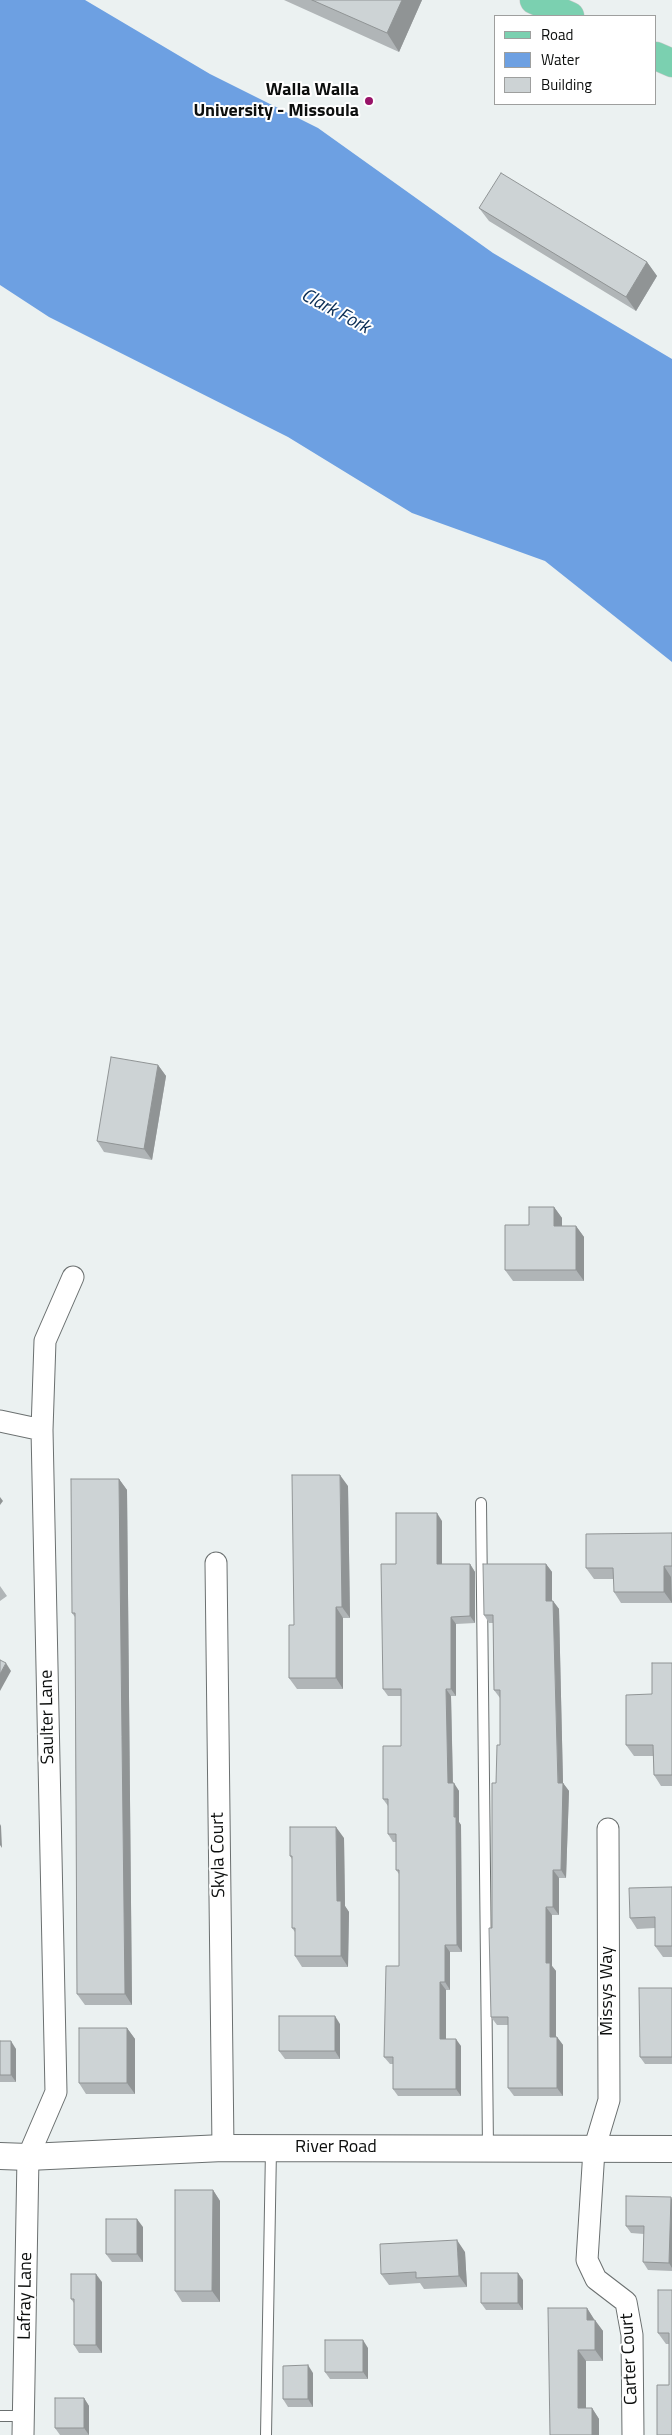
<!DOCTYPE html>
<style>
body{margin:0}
#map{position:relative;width:672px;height:2435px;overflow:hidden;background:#ebf1f1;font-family:"Titillium Web",sans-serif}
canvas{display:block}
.legend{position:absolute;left:494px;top:15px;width:162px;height:90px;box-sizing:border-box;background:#fff;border:1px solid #9e9f9e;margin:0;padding:6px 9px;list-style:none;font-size:15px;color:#0c0e0d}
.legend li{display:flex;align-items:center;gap:10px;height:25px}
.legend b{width:25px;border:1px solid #9e9f9e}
</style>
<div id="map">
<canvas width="672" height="2435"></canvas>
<ul class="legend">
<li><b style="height:6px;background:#7bd0b0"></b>Road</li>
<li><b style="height:14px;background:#6da0e2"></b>Water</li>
<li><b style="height:14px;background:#cdd3d5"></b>Building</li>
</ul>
</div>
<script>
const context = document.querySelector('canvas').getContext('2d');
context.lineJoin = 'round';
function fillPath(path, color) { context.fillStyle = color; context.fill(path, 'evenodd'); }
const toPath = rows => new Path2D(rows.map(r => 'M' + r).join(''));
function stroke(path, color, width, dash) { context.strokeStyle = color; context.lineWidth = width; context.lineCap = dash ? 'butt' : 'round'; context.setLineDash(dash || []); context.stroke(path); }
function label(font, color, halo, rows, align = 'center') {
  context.font = font + ' "Titillium Web",sans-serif'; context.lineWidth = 4; context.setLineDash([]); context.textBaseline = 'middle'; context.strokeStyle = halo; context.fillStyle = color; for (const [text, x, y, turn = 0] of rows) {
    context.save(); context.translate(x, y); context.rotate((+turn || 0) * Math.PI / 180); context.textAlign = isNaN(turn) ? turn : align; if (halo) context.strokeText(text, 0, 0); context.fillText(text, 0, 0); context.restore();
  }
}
fillPath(toPath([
 [0,0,85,0,210,74,318,128,493,253,672,359,672,662,545,561,412,513,288,437,49,317,0,285]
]), '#6da0e2');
const service = toPath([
 [481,1503,488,2148],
 [0,2416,24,2416],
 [266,2435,271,2149]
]);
const minor = toPath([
 [0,1421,42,1430],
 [216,1563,223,2148],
 [608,1829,609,2100,594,2150,587,2260,596,2279,626,2302,632,2335,633,2435],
 [23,2435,28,2157,56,2092,42,1430,45,1341,73,1277]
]);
const tertiary = toPath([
 [0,2156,28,2157,223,2148,672,2149]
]);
const primary = toPath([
 [534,0,570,16],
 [656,56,672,63]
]);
stroke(service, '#6b7070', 12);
stroke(minor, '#6b7070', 23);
stroke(tertiary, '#6b7070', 28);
stroke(primary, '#cacaca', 29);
stroke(service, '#fff', 10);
stroke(minor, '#fff', 21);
stroke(tertiary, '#fff', 26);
stroke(primary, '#7bd0b0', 28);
fillPath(toPath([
 [284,0,422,0,399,52],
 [479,208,647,262,657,276,636,311,489,221],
 [158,1065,166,1076,152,1160,104,1152,97,1141],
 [554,1207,562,1218,562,1226,576,1226,584,1237,584,1281,513,1281,505,1270,529,1225],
 [119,1479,127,1490,132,2005,85,2005,77,1994,75,1617,72,1613],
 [348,1486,350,1618,343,1618,343,1689,297,1689,289,1678,294,1625],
 [442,1521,442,1564,470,1564,475,1572,475,1623,456,1624,456,1696,451,1696,453,1783,459,1791,459,1822,461,1825,462,1952,450,1952,450,1990,446,1990,446,2039,461,2046,461,2096,398,2096,393,2089,393,2064,390,2064,384,2057,399,1966,399,1874,396,1870,396,1842,393,1842,388,1834,388,1806,383,1799,401,1746,401,1696,388,1696,383,1689,396,1564],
 [672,1533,672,1603,621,1603,614,1592,614,1579,594,1579,586,1568],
 [546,1564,552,1572,552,1601,553,1601,559,1609,563,1783,569,1791,566,1878,559,1878,559,1915,552,1915,552,1966,556,1971,556,2037,557,2037,563,2045,563,2096,514,2096,508,2088,508,2025,497,2025,491,2017,492,1928,496,1783,500,1745,500,1698,494,1690,493,1623,489,1623,484,1615],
 [0,1586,7,1596,0,1601],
 [672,1663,672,1786,661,1786,654,1775,653,1756,634,1756,626,1745,652,1694],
 [344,1838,345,1906,349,1912,348,1967,302,1967,295,1956,295,1932,292,1928,292,1859,290,1856],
 [672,1887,672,1957,663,1957,655,1946,655,1928,637,1929,630,1918],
 [672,1988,672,2064,645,2064,640,2057],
 [340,2024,340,2059,285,2059,279,2051],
 [127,2028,135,2039,135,2094,86,2094,79,2083],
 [0,2041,16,2049,16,2082,0,2082],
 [213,2190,220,2201,220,2302,182,2302,175,2291],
 [671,2197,672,2200,672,2271,648,2270,643,2262,644,2234,631,2233,626,2226],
 [143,2227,143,2262,112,2262,106,2254],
 [465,2252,467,2287,424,2289,420,2283,389,2285,381,2274],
 [523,2280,523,2310,486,2310,481,2303],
 [102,2282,102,2353,79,2353,74,2345,74,2303,71,2299],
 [672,2290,669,2344,666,2344,658,2333],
 [587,2308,594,2320,603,2331,603,2361,586,2361,586,2408,592,2408,599,2419,599,2435,550,2435],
 [368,2348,368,2379,330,2379,325,2372],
 [313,2373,313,2407,288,2407,283,2399],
 [84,2398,89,2406,89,2435,60,2435,55,2428]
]), '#b0b5b7');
fillPath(toPath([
 [402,0,422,0,399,52,387,33],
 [647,262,657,276,636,311,626,297],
 [158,1065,166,1076,152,1160,144,1149],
 [554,1207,562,1218,562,1237,554,1226],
 [576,1226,584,1237,584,1281,576,1270],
 [340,1475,348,1486,350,1618,342,1607],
 [119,1479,127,1490,132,2005,125,1994],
 [0,1497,3,1501,0,1505],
 [437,1513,442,1521,442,1572,437,1564],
 [470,1564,475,1572,475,1623,470,1616],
 [546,1564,552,1572,552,1609,546,1601],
 [664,1566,671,1577,672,1603,664,1592],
 [553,1601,559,1609,563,1783,569,1791,566,1878,561,1870],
 [336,1607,343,1618,343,1689,336,1678],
 [451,1617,456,1624,456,1696,451,1689],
 [6,1663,11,1671,0,1691,0,1674],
 [446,1689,451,1696,453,1791,448,1783],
 [454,1783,459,1791,459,1822,461,1825,462,1952,457,1945],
 [0,1824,1,1826,2,1848,0,1845],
 [336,1827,344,1838,345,1906,349,1912,348,1967,341,1956,337,1901],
 [553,1870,559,1878,559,1915,553,1907],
 [546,1907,552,1915,552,1966,556,1971,556,2045,550,2037,546,1963],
 [445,1945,450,1952,450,1990,445,1982],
 [440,1982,446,1990,446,2046,440,2039],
 [335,2016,340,2024,340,2059,335,2051],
 [127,2028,135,2039,135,2094,127,2083],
 [557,2037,563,2045,563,2096,557,2088],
 [456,2039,461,2046,461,2096,456,2089],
 [11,2041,16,2049,16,2082,11,2075],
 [213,2190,220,2201,220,2302,212,2291],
 [671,2197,672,2200,672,2268,669,2263],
 [137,2219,143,2227,143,2262,137,2254],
 [457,2240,465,2252,467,2287,459,2276],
 [518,2273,523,2280,523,2310,518,2303],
 [96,2274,102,2282,102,2353,96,2345],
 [587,2308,594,2319,594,2331,587,2320],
 [595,2320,603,2331,603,2361,595,2350],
 [363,2340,368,2348,368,2379,363,2372],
 [578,2350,586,2361,586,2419,578,2408],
 [308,2365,313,2373,313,2407,308,2399],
 [84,2398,89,2406,89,2435,84,2428],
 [592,2408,599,2419,599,2435,592,2435]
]), '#909495');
const building = toPath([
 [312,0,402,0,387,33,312,0],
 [501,173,647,262,626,297,479,208,501,173],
 [111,1057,158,1065,144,1149,97,1141,111,1057],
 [529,1207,554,1207,554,1226,576,1226,576,1270,505,1270,505,1225,529,1225,529,1207],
 [292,1475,340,1475,342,1607,336,1607,336,1678,289,1678,289,1625,294,1625,292,1475],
 [71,1479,119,1479,125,1994,77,1994,75,1613,72,1613,71,1479],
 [396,1513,437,1513,437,1564,470,1564,470,1616,451,1617,451,1689,446,1689,448,1783,454,1783,454,1817,456,1817,457,1945,445,1945,445,1982,440,1982,440,2039,456,2039,456,2089,393,2089,393,2057,384,2057,386,1966,399,1966,399,1870,396,1870,396,1834,388,1834,388,1799,383,1799,383,1746,401,1746,401,1689,383,1689,381,1564,396,1564,396,1513],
 [672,1533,672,1566,664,1566,664,1592,614,1592,613,1568,586,1568,586,1534,672,1533],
 [483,1564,546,1564,546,1601,553,1601,558,1783,563,1783,561,1870,553,1870,553,1907,546,1907,546,1963,550,1963,550,2037,557,2037,557,2088,508,2088,508,2017,491,2017,489,1928,492,1928,492,1783,496,1783,497,1745,500,1745,500,1690,494,1690,493,1615,484,1615,483,1564],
 [0,1660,6,1663,0,1674,0,1660],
 [652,1663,672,1663,672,1775,654,1775,653,1745,626,1745,626,1695,652,1694,652,1663],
 [290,1827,336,1827,337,1901,341,1901,341,1956,295,1956,295,1928,292,1928,292,1856,290,1856,290,1827],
 [672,1887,672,1946,655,1946,655,1917,630,1918,629,1888,672,1887],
 [639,1988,672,1988,672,2057,640,2057,639,1988],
 [279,2016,335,2016,335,2051,279,2051,279,2016],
 [79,2028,127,2028,127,2083,79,2083,79,2028],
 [0,2041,11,2041,11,2075,0,2075,0,2041],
 [175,2190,213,2190,212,2291,175,2291,175,2190],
 [626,2196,671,2197,669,2263,643,2262,644,2226,626,2226,626,2196],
 [106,2219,137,2219,137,2254,106,2254,106,2219],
 [457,2240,459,2276,416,2278,416,2272,381,2274,380,2244,457,2240],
 [481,2273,518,2273,518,2303,481,2303,481,2273],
 [71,2274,96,2274,96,2345,74,2345,74,2299,71,2299,71,2274],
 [658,2290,672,2290,672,2435,657,2435,657,2385,669,2385,669,2333,658,2333,658,2290],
 [548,2308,587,2308,587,2320,595,2320,595,2350,578,2350,578,2408,592,2408,592,2435,550,2435,548,2308],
 [325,2340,363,2340,363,2372,325,2372,325,2340],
 [308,2365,308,2399,283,2399,283,2366,308,2365],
 [55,2398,84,2398,84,2428,55,2428,55,2398]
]);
fillPath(building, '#cdd3d5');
stroke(building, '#909495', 1);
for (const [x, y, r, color] of [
 [369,101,5,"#981368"]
]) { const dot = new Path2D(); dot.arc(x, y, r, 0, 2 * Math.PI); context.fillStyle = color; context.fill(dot); stroke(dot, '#fff', 2); }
label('bold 18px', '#0c0e0d', '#fff', [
 ["Walla Walla",359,91],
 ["University - Missoula",359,112]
], 'right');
label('18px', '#0c0e0d', '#fff', [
 ["Saulter Lane",48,1717,-91],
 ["Skyla Court",219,1855,-91],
 ["Missys Way",608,1991,-90],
 ["River Road",336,2148],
 ["Lafray Lane",26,2296,-89],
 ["Carter Court",630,2359,-93]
]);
label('italic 19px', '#082c55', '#fff', [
 ["Clark Fork",335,312,28]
]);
</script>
